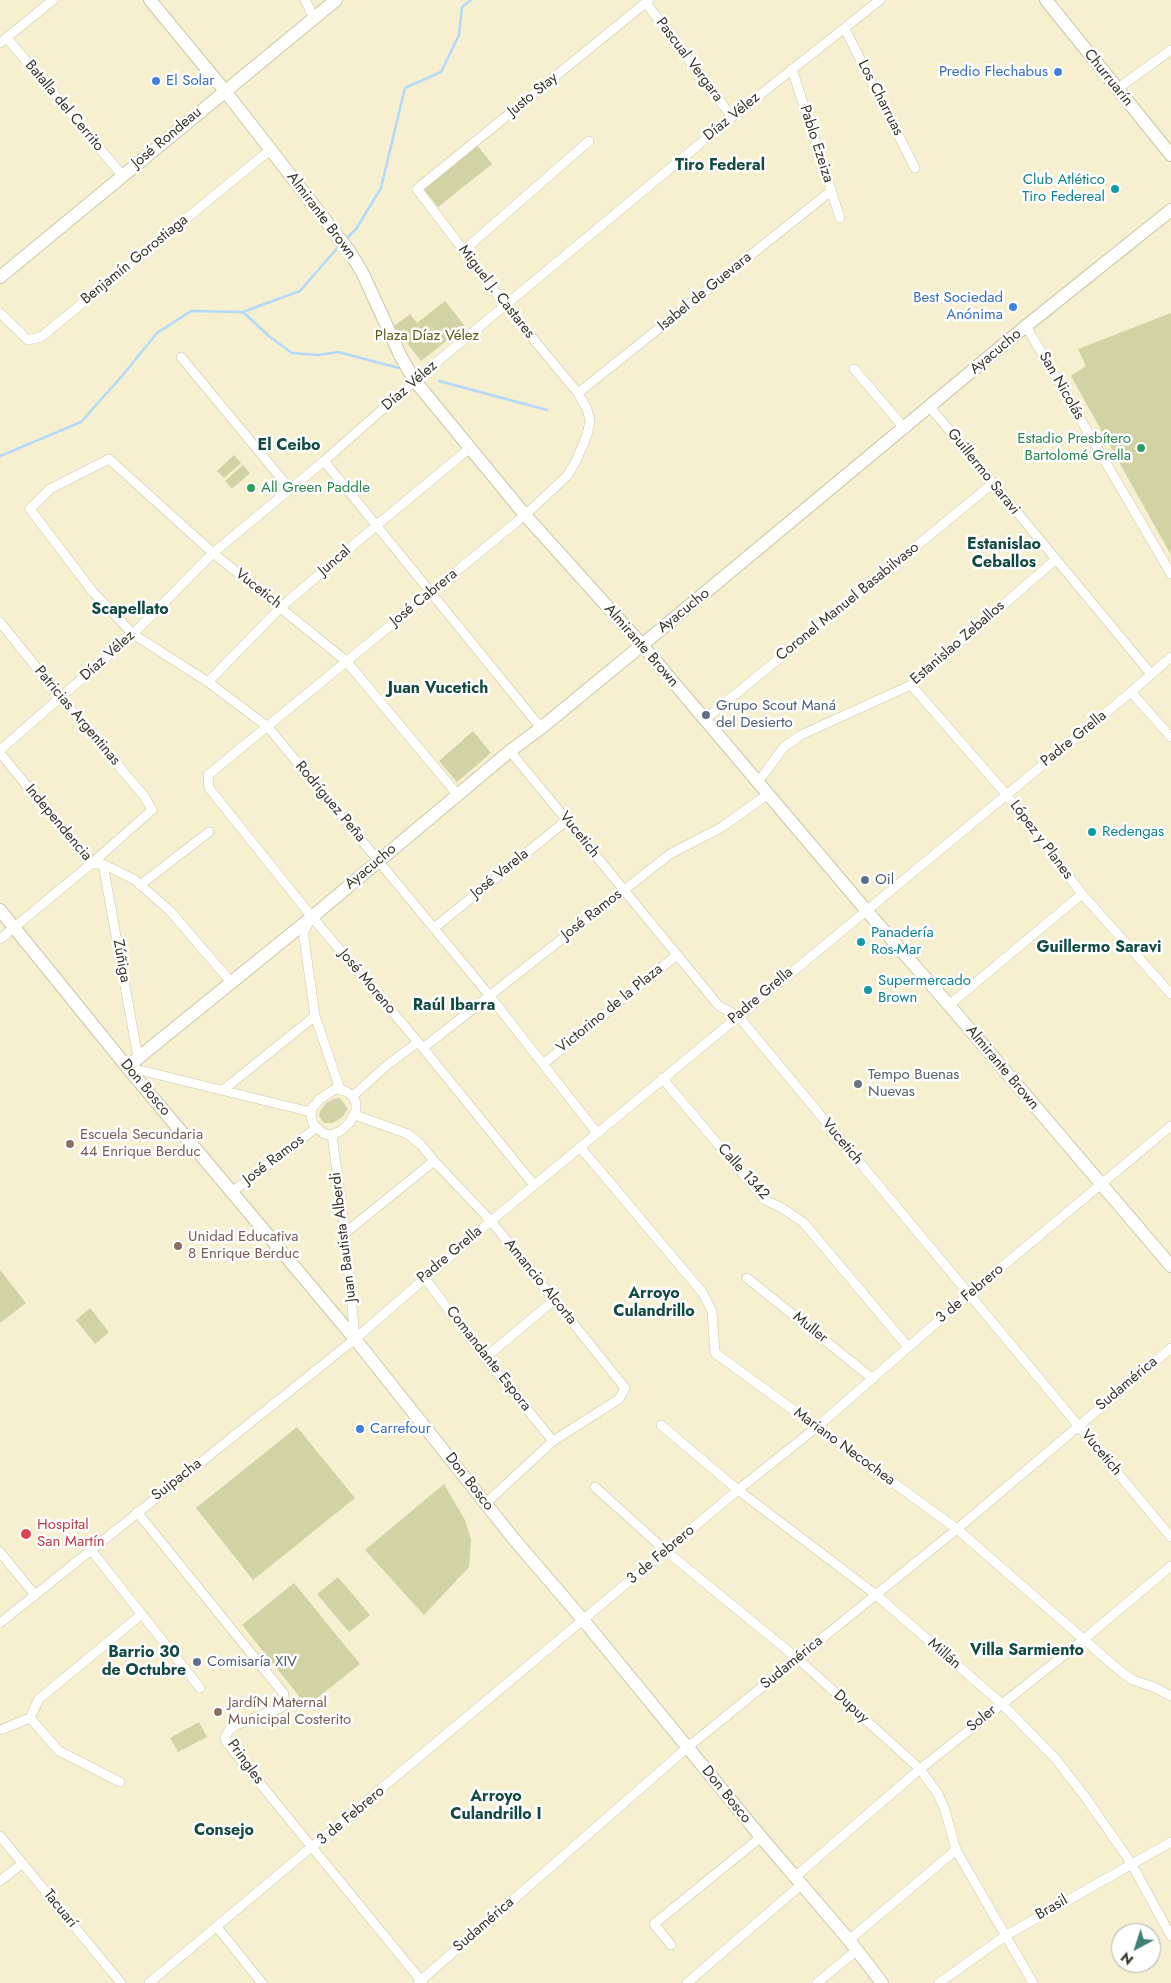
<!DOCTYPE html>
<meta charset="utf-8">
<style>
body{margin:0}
#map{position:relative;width:1171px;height:1983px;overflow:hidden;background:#f6efd0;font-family:Jost,sans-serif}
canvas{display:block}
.north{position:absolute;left:1111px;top:1923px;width:50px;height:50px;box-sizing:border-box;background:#fff;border:1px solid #afaea9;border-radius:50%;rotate:220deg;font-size:14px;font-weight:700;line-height:20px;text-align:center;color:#373529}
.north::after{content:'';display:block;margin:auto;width:18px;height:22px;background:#3f8275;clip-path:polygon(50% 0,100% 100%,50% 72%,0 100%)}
</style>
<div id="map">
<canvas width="1171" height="1983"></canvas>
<div class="north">N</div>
</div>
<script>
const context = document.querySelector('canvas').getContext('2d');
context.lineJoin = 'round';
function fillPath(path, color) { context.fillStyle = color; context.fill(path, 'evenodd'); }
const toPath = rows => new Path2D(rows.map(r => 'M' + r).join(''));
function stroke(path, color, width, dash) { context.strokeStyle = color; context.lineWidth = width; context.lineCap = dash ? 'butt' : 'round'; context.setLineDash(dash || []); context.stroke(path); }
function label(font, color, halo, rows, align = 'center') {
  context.font = font + ' Jost,sans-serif'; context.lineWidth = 5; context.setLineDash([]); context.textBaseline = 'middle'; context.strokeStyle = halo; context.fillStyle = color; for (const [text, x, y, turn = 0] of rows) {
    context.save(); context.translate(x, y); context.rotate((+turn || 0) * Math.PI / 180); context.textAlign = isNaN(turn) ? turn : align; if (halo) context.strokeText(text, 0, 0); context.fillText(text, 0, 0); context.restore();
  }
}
fillPath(toPath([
 [477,145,492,164,438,207,422,187],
 [445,301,465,326,421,361,394,326,410,314,417,323],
 [1171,313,1171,555,1071,376,1086,366,1078,349],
 [234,455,241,463,224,478,217,471],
 [243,465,250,473,232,489,225,481],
 [473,731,491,753,457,782,439,761],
 [340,1098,348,1109,342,1117,333,1123,324,1123,319,1116,320,1111,326,1103,334,1099],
 [0,1270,26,1303,0,1323],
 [90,1308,109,1332,95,1344,76,1320],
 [297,1427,355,1498,253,1580,196,1508],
 [444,1484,465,1520,471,1540,469,1567,424,1615,365,1550],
 [338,1577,370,1615,349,1632,317,1594],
 [294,1583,360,1664,307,1706,242,1625],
 [199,1722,207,1737,178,1752,170,1738]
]), '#d1d3a4');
stroke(toPath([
 [345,240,356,229,381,188,405,88,441,72,459,35,462,7,471,0],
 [243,312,270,337,292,353,318,355,338,352,399,368],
 [439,381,547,410],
 [0,456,81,422,122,376,157,333,191,311,243,312,300,291,339,246]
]), '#b3d9fa', 2.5);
const street = toPath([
 [305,0,314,18],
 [646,3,732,117],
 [845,29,915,168],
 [7,38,122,175],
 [0,43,53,0],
 [792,69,840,218],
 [1117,89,1171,50],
 [463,251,589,141],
 [0,313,28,340,41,337,270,150],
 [1026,326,1171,574],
 [181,357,290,489],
 [854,369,905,429],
 [578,393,831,191],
 [930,407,1151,674],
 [324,461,541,728],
 [0,622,61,698,144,796,152,810,91,864,0,939],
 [208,682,281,607,377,525,470,448],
 [911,685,1006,794,1082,894,1171,994],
 [1131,692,1171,737],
 [704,720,992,484],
 [0,750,133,634,213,553,324,461,426,371,732,117,880,0],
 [510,751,719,1006,738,1016,1171,1537],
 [0,753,91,864,103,864,135,880,170,911,231,982],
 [758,782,784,747,801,735,911,685,1055,560],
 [458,795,346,661,213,553,109,459,50,489,30,509,93,592,133,634,208,682,268,727,489,995,597,1133],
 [103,864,138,1058],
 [140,885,209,832],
 [309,922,304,931,304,938,315,1016,340,1089],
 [434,928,567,820],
 [949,1005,1082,894],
 [423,1048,670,854,722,827,768,794],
 [543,1064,677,955],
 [127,1067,311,1112],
 [662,1078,765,1200,782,1208,804,1223,908,1347],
 [335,1089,345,1091,353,1096,356,1103,356,1111,350,1122,342,1130,332,1135,324,1134,313,1124,311,1116,312,1108,320,1099,335,1089],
 [223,1090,315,1016],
 [353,1096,386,1066,418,1042],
 [355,1115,408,1134,421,1145,434,1161,491,1221,625,1388,619,1399,553,1441,486,1503],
 [332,1135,345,1233,355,1338],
 [580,1147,702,1292,712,1311,715,1353,957,1529,1120,1671,1133,1680,1156,1688,1171,1696],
 [534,1185,423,1048,312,917,209,788,208,775,525,515,567,476,576,461,587,435,590,421,587,409,578,393,505,305,417,189,649,0],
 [233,1191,316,1128],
 [345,1233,434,1161],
 [424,1277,485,1358,553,1441],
 [747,1278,873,1379],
 [485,1358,554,1300],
 [661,1425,738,1490,875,1594,1001,1703,1055,1758,1086,1798,1131,1863,1171,1936],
 [595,1487,666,1551,798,1659,920,1769,938,1794,945,1810,956,1850,1033,1983],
 [137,1512,284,1694,283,1705,280,1708,236,1725,229,1730,225,1738,227,1743,423,1983],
 [91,1550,200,1688],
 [0,1552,35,1595],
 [0,1623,355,1339,491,1221,1131,692,1171,657],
 [30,1718,59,1751,120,1782],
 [0,1730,30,1718,39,1699,142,1614],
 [0,1836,121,1983],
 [796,1876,920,1769,1083,1640,1171,1566],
 [0,1881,23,1863],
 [217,1927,262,1983],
 [849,1940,956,1850],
 [671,1945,654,1924,761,1837],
 [149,1983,738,1490,817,1427,968,1295,1171,1126],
 [418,1983,688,1747,957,1529,1171,1348],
 [687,1983,802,1884],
 [817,1983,857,1950],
 [939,1983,1005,1936,1171,1842]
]);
const secondary = toPath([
 [150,0,225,91,350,252,363,274,401,357,415,381,525,515,642,645,866,910,949,1005,1171,1266],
 [1046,0,1171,155],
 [0,277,336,0],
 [0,910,127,1067,355,1339,513,1538,584,1621,761,1837,849,1940,882,1983],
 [127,1067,312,917,510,751,541,728,642,645,1026,326,1171,210]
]);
stroke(street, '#cdc6a8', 10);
stroke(secondary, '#cdc6a8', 14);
stroke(street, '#fff', 9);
stroke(secondary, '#fff', 12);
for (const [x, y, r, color] of [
 [1058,72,5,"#3f7fe0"],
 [156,81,5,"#3f7fe0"],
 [1115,189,5,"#0f9aa8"],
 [1013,307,5,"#3f7fe0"],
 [1141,448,5,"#2e9e5b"],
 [251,488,5,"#2e9e5b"],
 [706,715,5,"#5c6f8a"],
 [1092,832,5,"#0f9aa8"],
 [865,880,5,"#5c6f8a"],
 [861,942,5,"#0f9aa8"],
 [868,990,5,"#0f9aa8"],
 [858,1084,5,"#6b7280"],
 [70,1144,5,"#8d6e63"],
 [178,1246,5,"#8d6e63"],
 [360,1429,5,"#3f7fe0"],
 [26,1534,6,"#e0444e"],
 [197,1662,5,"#5c6f8a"],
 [218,1712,5,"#8d6e63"]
]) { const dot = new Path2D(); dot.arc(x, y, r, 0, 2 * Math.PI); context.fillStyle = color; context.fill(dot); stroke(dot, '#fff', 2); }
label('15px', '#373529', '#fff', [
 ["Pascual Vergara",689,60,53],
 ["Churruarín",1108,78,51],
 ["Justo Stay",533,95,-39],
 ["Los Charruas",880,98,63],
 ["Batalla del Cerrito",64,106,50],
 ["Díaz Vélez",732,117,-39],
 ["José Rondeau",167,138,-40],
 ["Pablo Ezeiza",816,144,72],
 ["Almirante Brown",321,216,53],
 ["Benjamín Gorostiaga",135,260,-39],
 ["Miguel J. Castares",496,292,52],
 ["Isabel de Guevara",705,292,-39],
 ["Ayacucho",996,352,-40],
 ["Díaz Vélez",410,386,-41],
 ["San Nicolás",1061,386,60],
 ["Guillermo Saravi",983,472,51],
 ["Juncal",335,561,-41],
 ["Vucetich",258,589,38],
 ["José Cabrera",424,598,-39],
 ["Coronel Manuel Basabilvaso",848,602,-39],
 ["Ayacucho",684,611,-39],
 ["Estanislao Zeballos",958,643,-41],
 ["Almirante Brown",641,646,49],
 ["Díaz Vélez",108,656,-42],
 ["Patricias Argentinas",77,716,50],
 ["Padre Grella",1074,739,-39],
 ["Rodríguez Peña",330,802,50],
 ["Independencia",58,823,50],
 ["Vucetich",579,835,51],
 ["López y Planes",1041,840,53],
 ["Ayacucho",371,867,-40],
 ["José Varela",500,874,-39],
 ["José Ramos",592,915,-38],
 ["Zúñiga",121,961,80],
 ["José Moreno",367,982,50],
 ["Padre Grella",761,996,-40],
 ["Victorino de la Plaza",610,1009,-39],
 ["Almirante Brown",1002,1068,50],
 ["Don Bosco",145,1088,50],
 ["Vucetich",842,1142,50],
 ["José Ramos",274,1160,-37],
 ["Calle 1342",743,1172,48],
 ["Juan Bautista Alberdi",344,1237,-97],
 ["Padre Grella",450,1255,-40],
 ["Amancio Alcorta",540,1282,51],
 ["3 de Febrero",970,1294,-40],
 ["Muller",810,1328,39],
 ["Comandante Espora",488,1359,52],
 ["Sudamérica",1127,1384,-40],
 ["Mariano Necochea",844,1447,36],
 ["Vucetich",1101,1453,50],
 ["Suipacha",177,1480,-38],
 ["Don Bosco",469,1482,52],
 ["3 de Febrero",661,1555,-40],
 ["Millán",944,1654,41],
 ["Sudamérica",792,1663,-39],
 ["Dupuy",851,1707,42],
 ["Soler",982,1719,-39],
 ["Pringles",245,1762,54],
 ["Don Bosco",726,1795,51],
 ["3 de Febrero",351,1816,-40],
 ["Brasil",1052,1908,-30],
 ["Tacuarí",60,1909,51],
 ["Sudamérica",484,1925,-41]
]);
label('15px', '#366cbe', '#fff', [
 ["Predio Flechabus",1048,72],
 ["El Solar",166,81,"left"],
 ["Best Sociedad",1003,298],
 ["Anónima",1003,315],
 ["Carrefour",370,1429,"left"]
], 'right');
label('15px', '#0d838f', '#fff', [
 ["Club Atlético",1105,180,"right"],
 ["Tiro Federeal",1105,197,"right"],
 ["Redengas",1102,832],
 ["Panadería",871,933],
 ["Ros-Mar",871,950],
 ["Supermercado",878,981],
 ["Brown",878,998]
], 'left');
label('15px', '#5b5c1c', '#fff', [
 ["Plaza Díaz Vélez",427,336]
]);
label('15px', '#27864d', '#fff', [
 ["Estadio Presbítero",1131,439],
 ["Bartolomé Grella",1131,456],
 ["All Green Paddle",261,488,"left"]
], 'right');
label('15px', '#4e5e75', '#fff', [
 ["Grupo Scout Maná",716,706],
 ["del Desierto",716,723],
 ["Oil",875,880],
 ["Comisaría XIV",207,1662]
], 'left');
label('15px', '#5b616d', '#fff', [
 ["Tempo Buenas",868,1075],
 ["Nuevas",868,1092]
], 'left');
label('15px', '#785e54', '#fff', [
 ["Escuela Secundaria",80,1135],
 ["44 Enrique Berduc",80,1152],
 ["Unidad Educativa",188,1237],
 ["8 Enrique Berduc",188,1254],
 ["JardíN Maternal",228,1703],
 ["Municipal Costerito",228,1720]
], 'left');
label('15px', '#be3a42', '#fff', [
 ["Hospital",37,1525],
 ["San Martín",37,1542]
], 'left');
label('bold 16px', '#124b41', '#fff', [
 ["Tiro Federal",720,166],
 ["El Ceibo",289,446],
 ["Estanislao",1004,545],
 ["Ceballos",1004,563],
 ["Scapellato",130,610],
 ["Juan Vucetich",438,689],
 ["Guillermo Saravi",1099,948],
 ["Raúl Ibarra",454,1006],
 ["Arroyo",654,1294],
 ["Culandrillo",654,1312],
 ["Villa Sarmiento",1027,1651],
 ["Barrio 30",144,1653],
 ["de Octubre",144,1671],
 ["Arroyo",496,1797],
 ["Culandrillo I",496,1815],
 ["Consejo",224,1831]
]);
</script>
